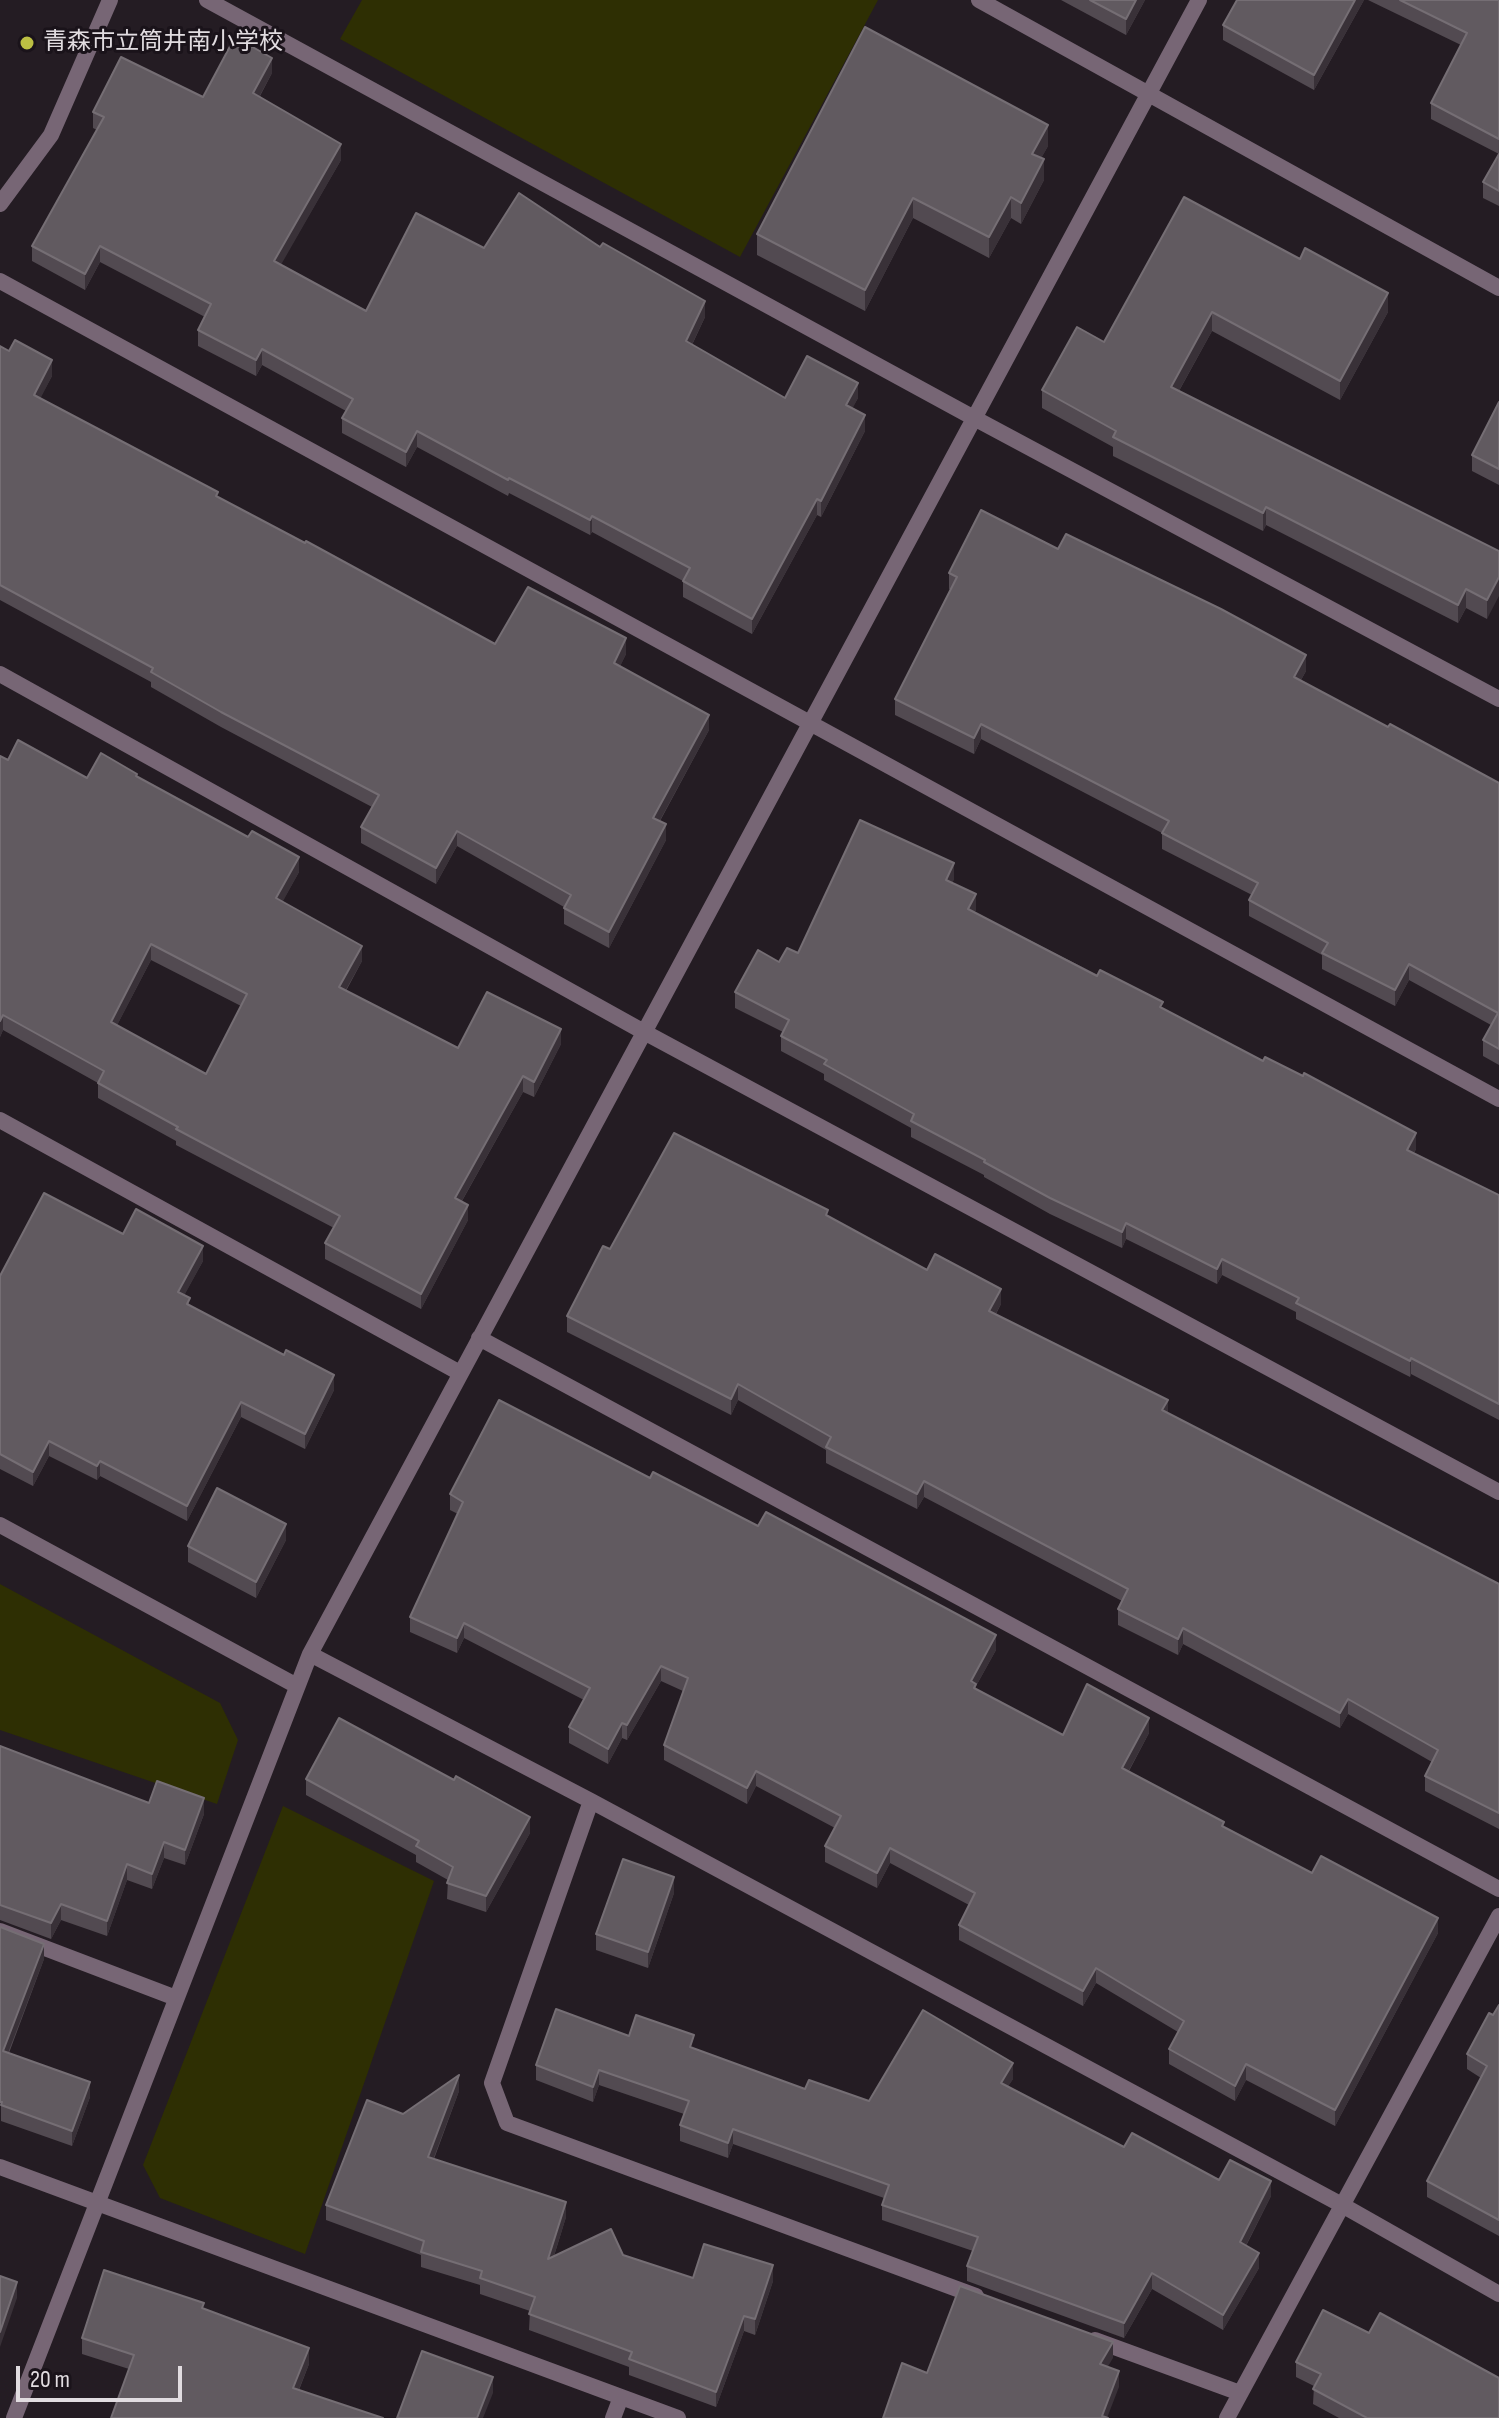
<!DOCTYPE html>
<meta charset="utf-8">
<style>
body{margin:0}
#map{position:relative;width:1499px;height:2418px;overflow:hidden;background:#241c23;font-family:"Sofia Sans Condensed",sans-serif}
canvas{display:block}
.scale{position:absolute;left:16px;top:2366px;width:166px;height:36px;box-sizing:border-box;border:4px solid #e1dce0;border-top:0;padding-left:10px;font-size:24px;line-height:28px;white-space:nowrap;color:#e1dce0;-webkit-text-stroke:6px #1a131a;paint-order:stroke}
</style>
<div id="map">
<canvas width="1499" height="2418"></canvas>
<div class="scale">20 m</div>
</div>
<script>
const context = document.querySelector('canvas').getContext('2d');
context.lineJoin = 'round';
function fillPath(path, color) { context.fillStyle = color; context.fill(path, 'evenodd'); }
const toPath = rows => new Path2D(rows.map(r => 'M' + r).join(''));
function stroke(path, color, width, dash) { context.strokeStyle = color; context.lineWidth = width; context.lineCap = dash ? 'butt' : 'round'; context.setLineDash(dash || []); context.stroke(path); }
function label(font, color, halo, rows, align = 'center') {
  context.font = font + ' "Sofia Sans Condensed","Noto Sans JP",sans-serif'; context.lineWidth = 6; context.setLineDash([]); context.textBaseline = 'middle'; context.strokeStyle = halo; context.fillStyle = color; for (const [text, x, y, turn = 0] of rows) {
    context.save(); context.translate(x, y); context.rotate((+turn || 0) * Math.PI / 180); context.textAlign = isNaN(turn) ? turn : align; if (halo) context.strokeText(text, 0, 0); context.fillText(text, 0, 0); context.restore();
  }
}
fillPath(toPath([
 [362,0,878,0,740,257,340,39],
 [0,1584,220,1703,238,1740,217,1804,0,1730],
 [283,1806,434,1881,305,2254,160,2198,143,2165]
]), '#2e2f03');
stroke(toPath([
 [207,0,974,418,1499,699],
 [979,0,1499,288],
 [0,204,51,135,110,0],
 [0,281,1499,1099],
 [0,674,644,1032,1499,1492],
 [0,1120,460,1373],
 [479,1338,1499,1889],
 [0,1525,297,1686],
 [310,1654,591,1801,1342,2205,1499,2294],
 [591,1801,492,2083,507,2123,976,2296],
 [0,1931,176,1998],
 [0,2167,678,2418],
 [1095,2340,1240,2393],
 [14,2418,310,1654,1199,0],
 [613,2418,621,2397],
 [1227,2418,1499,1916]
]), '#776675', 16);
fillPath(toPath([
 [1061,0,1145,0,1126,35],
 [1364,0,1314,90,1223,40,1223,25],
 [1368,0,1499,0,1499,154,1431,119,1431,103,1461,45],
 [272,73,260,96,341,160,280,265,366,311,484,248,705,317,692,345,785,398,858,398,852,408,865,431,821,517,817,515,752,634,683,597,683,581,592,532,590,535,509,493,508,496,417,447,406,467,342,433,342,418,346,411,262,365,256,376,198,346,198,330,205,317,100,262,85,290,32,261,32,246,97,130,93,128,93,112,203,97],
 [1048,146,1041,158,1044,180,1021,224,1011,218,989,258,913,218,865,311,757,255,757,234],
 [1499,154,1499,206,1483,198,1483,182],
 [1184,197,1388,312,1340,400,1212,331,1179,391,1499,551,1487,619,1466,608,1458,623,1266,525,1263,531,1113,456,1113,447,1042,408,1042,390,1104,342],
 [0,346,52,376,40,398,218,498,495,644,626,654,620,666,709,730,660,821,666,840,609,948,564,924,564,907,457,846,436,884,361,843,361,827,372,807,221,727,151,687,151,682,0,600],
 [1499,402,1499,485,1472,471,1472,455],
 [1058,549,1306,671,1301,680,1388,727,1499,783,1499,1065,1483,1056,1483,1040,1491,1025,1409,980,1395,1006,1322,969,1322,955,1249,916,1249,900,1252,895,1162,849,1162,833,981,739,974,754,895,715,895,699,951,590,949,589,949,573],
 [0,756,8,760,87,778,137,776,299,872,282,902,362,961,346,991,458,1048,561,1044,534,1097,523,1092,462,1201,468,1220,421,1309,325,1259,325,1243,334,1228,176,1145,176,1141,98,1098,98,1083,3,1030,0,1037],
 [151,960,241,1006,206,1074,117,1025],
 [954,879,952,883,976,910,974,912,1163,1008,1416,1149,1414,1153,1499,1195,1499,1420,1411,1374,1410,1377,1296,1319,1296,1312,1222,1275,1217,1284,1126,1239,1122,1248,1050,1214,984,1177,984,1175,911,1137,911,1128,824,1080,824,1074,781,1051,781,1036,783,1032,735,1008,735,992,779,962],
 [828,1216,927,1270,1001,1304,996,1314,1168,1413,1499,1584,1499,1829,1425,1791,1425,1776,1432,1762,1348,1714,1340,1728,1183,1644,1178,1655,1118,1625,1118,1609,1122,1601,924,1497,917,1509,826,1463,826,1450,738,1400,731,1415,567,1332,567,1316],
 [123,1234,203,1261,184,1295,190,1306,334,1390,305,1449,241,1417,187,1521,100,1476,97,1480,49,1456,33,1486,0,1469,0,1276],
 [650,1478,996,1650,976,1686,976,1689,1063,1735,1149,1733,1129,1771,1224,1828,1312,1873,1438,1933,1335,2126,1246,2080,1235,2101,1169,2064,1169,2049,1178,2032,1096,1983,1083,2006,959,1940,959,1925,969,1905,890,1863,877,1888,825,1862,825,1846,835,1828,756,1786,747,1804,664,1760,664,1745,683,1691,661,1681,627,1740,622,1738,608,1764,569,1743,569,1727,584,1700,464,1638,457,1653,410,1632,410,1617,458,1514,450,1510,450,1494],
 [286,1540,256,1598,188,1562,188,1546],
 [0,1746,149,1803,204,1814,185,1865,164,1858,152,1889,127,1880,107,1936,61,1920,51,1939,0,1920],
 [306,1779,530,1833,486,1912,447,1899,448,1880,416,1862,416,1855,306,1795],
 [674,1893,648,1968,596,1950,596,1934],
 [0,1927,44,1959,9,2053,90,2097,72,2146,1,2121],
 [1499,2005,1499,2236,1427,2197,1427,2181,1481,2078,1467,2069,1467,2054],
 [629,2036,694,2049,805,2089,869,2101,1013,2079,1008,2086,1124,2147,1271,2196,1246,2246,1259,2268,1223,2330,1152,2289,1124,2338,967,2281,967,2266,973,2251,882,2220,882,2205,884,2198,733,2144,728,2158,680,2141,680,2125,684,2114,599,2085,593,2102,536,2080,536,2065],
 [459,2091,434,2159,566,2217,554,2256,623,2255,693,2278,773,2281,755,2335,744,2331,716,2407,629,2375,629,2367,529,2330,530,2311,480,2294,480,2285,421,2267,421,2255,326,2220,326,2205,403,2114],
 [204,2309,309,2364,299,2390,129,2369,82,2354,82,2338],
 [1369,2333,1499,2418,1339,2418,1313,2404,1314,2386,1296,2377,1296,2362]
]), '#524a51');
fillPath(toPath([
 [1136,0,1145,0,1126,35,1126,19],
 [1355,0,1364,0,1314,90,1314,75],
 [272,58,272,73,253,108,253,93],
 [1048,125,1048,146,1032,175,1032,154],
 [341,144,341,160,274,277,274,261],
 [1044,159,1044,180,1021,224,1021,203],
 [1011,197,1011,218,989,258,989,237],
 [913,198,913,218,865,311,865,290],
 [100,246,100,262,85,290,85,274],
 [1388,293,1388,312,1340,400,1340,381],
 [705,301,705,317,686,357,686,341],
 [1212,312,1212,331,1171,405,1171,387],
 [262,349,262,365,256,376,256,360],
 [52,360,52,376,34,411,34,395],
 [858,383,858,398,846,421,846,405],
 [865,415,865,431,821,517,821,501],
 [417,431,417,447,406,467,406,452],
 [817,499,817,515,752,634,752,619],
 [1266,507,1266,525,1263,531,1263,513],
 [592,516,592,532,590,535,590,520],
 [1499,577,1499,596,1487,619,1487,600],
 [1466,589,1466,608,1458,623,1458,605],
 [626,638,626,654,614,679,614,663],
 [1306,655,1306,671,1294,692,1294,677],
 [709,715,709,730,653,833,653,818],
 [981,724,981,739,974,754,974,738],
 [666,824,666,840,609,948,609,932],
 [457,831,457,846,436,884,436,868],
 [299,857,299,872,276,914,276,898],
 [954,863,954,879,946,896,946,880],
 [976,894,976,910,968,925,968,909],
 [151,944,151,960,111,1037,111,1022],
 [362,946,362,961,339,1002,339,987],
 [1409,964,1409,980,1395,1006,1395,990],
 [3,1015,3,1030,0,1037,0,1021],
 [561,1029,561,1044,534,1097,534,1082],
 [523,1076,523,1092,455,1213,455,1198],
 [1416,1133,1416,1149,1407,1165,1407,1150],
 [468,1205,468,1220,421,1309,421,1294],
 [1126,1223,1126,1239,1122,1248,1122,1232],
 [203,1246,203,1261,178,1307,178,1292],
 [1222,1259,1222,1275,1217,1284,1217,1269],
 [1001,1289,1001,1304,989,1326,989,1311],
 [1411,1358,1411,1374,1410,1377,1410,1361],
 [334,1375,334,1390,305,1449,305,1434],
 [738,1384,738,1400,731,1415,731,1399],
 [1168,1400,1168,1416,1162,1410],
 [241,1402,241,1417,187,1521,187,1506],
 [49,1441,49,1456,33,1486,33,1472],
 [100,1461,100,1476,97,1480,97,1466],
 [924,1481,924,1497,917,1509,917,1494],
 [286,1524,286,1540,256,1598,256,1582],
 [464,1623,464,1638,457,1653,457,1638],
 [1183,1628,1183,1644,1178,1655,1178,1639],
 [996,1635,996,1650,976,1686,976,1699,971,1681],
 [661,1666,661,1681,627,1740,627,1725],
 [1348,1699,1348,1714,1340,1728,1340,1713],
 [1149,1718,1149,1733,1122,1783,1122,1768],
 [622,1723,622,1738,608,1764,608,1749],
 [756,1771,756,1786,747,1804,747,1788],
 [204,1798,204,1814,185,1865,185,1850],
 [530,1817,530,1833,486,1912,486,1896],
 [164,1842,164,1858,152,1889,152,1874],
 [890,1848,890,1863,877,1888,877,1873],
 [127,1864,127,1880,107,1936,107,1921],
 [674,1877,674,1893,648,1968,648,1952],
 [61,1904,61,1920,51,1939,51,1923],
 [1438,1918,1438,1933,1335,2126,1335,2110],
 [44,1944,44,1959,3,2066,3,2051],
 [1096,1968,1096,1983,1083,2006,1083,1991],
 [1013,2063,1013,2079,1001,2098,1001,2083],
 [1246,2064,1246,2080,1235,2101,1235,2086],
 [599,2070,599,2085,593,2102,593,2087],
 [459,2075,459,2091,428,2173,428,2157],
 [90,2082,90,2097,72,2146,72,2131],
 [733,2129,733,2144,728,2158,728,2143],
 [1271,2181,1271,2196,1240,2257,1240,2242],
 [566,2202,566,2217,548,2275,548,2259],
 [1259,2253,1259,2268,1223,2330,1223,2315],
 [773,2265,773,2281,755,2335,755,2319],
 [1152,2273,1152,2289,1124,2338,1124,2323],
 [17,2282,17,2298,0,2347,0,2332],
 [744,2316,744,2331,716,2407,716,2392],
 [1113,2342,1113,2358,1100,2380,1100,2364],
 [309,2348,309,2364,293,2404,293,2388],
 [1119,2371,1119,2387,1107,2418,1102,2416],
 [493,2377,493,2393,483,2418,477,2418]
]), '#393138');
const building = toPath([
 [1090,0,1136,0,1126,19,1090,0],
 [1237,0,1355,0,1314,75,1223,25,1237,0],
 [1400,0,1499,0,1499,139,1431,103,1467,33,1400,0],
 [865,27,1048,125,1032,154,1044,159,1021,203,1011,197,989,237,913,198,865,290,757,234,865,27],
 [235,37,272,58,253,93,341,144,274,261,366,311,416,213,484,248,519,193,600,247,603,243,705,301,686,341,785,398,807,356,858,383,846,405,865,415,821,501,817,499,752,619,683,581,690,568,592,516,590,520,509,478,508,480,417,431,406,452,342,418,353,399,262,349,256,360,198,330,211,304,100,246,85,274,32,246,104,117,93,112,121,57,203,97,235,37],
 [1499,154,1499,191,1483,182,1499,154],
 [1184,197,1300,259,1305,248,1388,293,1340,381,1212,312,1171,387,1499,551,1499,577,1487,600,1466,589,1458,605,1266,507,1263,513,1113,437,1116,431,1042,390,1077,327,1104,342,1184,197],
 [15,340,52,360,34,395,218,492,216,496,305,543,306,541,495,644,528,587,626,638,614,663,709,715,653,818,666,824,609,932,564,908,571,895,457,831,436,868,361,827,379,795,221,712,151,672,153,668,0,585,0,346,9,351,15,340],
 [1499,402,1499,469,1472,455,1499,402],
 [981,510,1058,549,1066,534,1221,609,1306,655,1294,677,1388,727,1390,724,1499,783,1499,1049,1483,1040,1498,1013,1409,964,1395,990,1322,953,1328,943,1249,900,1258,883,1162,833,1169,821,981,724,974,738,895,699,957,577,949,573,981,510],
 [18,740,87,778,101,753,137,774,136,776,248,837,252,831,299,857,276,898,362,946,339,987,458,1048,487,992,561,1029,534,1082,523,1076,455,1198,468,1205,421,1294,325,1243,340,1216,176,1129,178,1127,98,1083,104,1071,3,1015,0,1021,0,756,8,760,18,740],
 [151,944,247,994,206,1074,111,1022,151,944],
 [860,820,954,863,946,880,976,894,968,909,1097,976,1100,970,1163,1002,1160,1007,1263,1061,1265,1057,1303,1076,1304,1073,1416,1133,1407,1150,1499,1195,1499,1404,1411,1358,1410,1361,1296,1303,1299,1298,1222,1259,1217,1269,1126,1223,1122,1232,1050,1198,984,1162,985,1160,911,1121,914,1114,824,1064,827,1060,781,1036,789,1020,735,992,758,950,779,962,787,948,798,953,860,820],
 [674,1133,828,1210,826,1215,927,1270,935,1254,1001,1289,989,1311,1168,1400,1162,1410,1499,1584,1499,1813,1425,1776,1438,1750,1348,1699,1340,1713,1183,1628,1178,1639,1118,1609,1128,1589,924,1481,917,1494,826,1447,831,1437,738,1384,731,1399,567,1316,603,1246,610,1249,674,1133],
 [44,1193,123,1234,136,1209,203,1246,178,1292,190,1298,187,1304,284,1355,286,1350,334,1375,305,1434,241,1402,187,1506,100,1461,97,1466,49,1441,33,1472,0,1454,0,1276,44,1193],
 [499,1400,650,1478,653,1472,758,1526,766,1512,996,1635,971,1681,976,1684,974,1688,1063,1735,1087,1684,1149,1718,1122,1768,1224,1822,1222,1826,1312,1873,1321,1856,1438,1918,1335,2110,1246,2064,1235,2086,1169,2049,1184,2021,1096,1968,1083,1991,959,1925,975,1893,890,1848,877,1873,825,1846,841,1816,756,1771,747,1788,664,1745,688,1678,661,1666,627,1725,622,1723,608,1749,569,1727,590,1688,464,1623,457,1638,410,1617,463,1502,450,1494,499,1400],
 [217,1488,286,1524,256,1582,188,1546,217,1488],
 [339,1718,454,1780,456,1776,530,1817,486,1896,447,1883,453,1867,416,1846,419,1841,306,1779,339,1718],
 [0,1746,149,1803,157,1781,204,1798,185,1850,164,1842,152,1874,127,1864,107,1921,61,1904,51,1923,0,1905,0,1746],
 [623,1859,674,1877,648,1952,596,1934,623,1859],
 [0,1927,44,1944,3,2051,90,2082,72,2131,1,2105,2,2102,0,2102,0,1927],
 [1499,2005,1499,2220,1427,2181,1487,2066,1467,2054,1489,2013,1493,2015,1499,2005],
 [556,2009,629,2036,636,2015,694,2035,690,2047,805,2089,809,2080,869,2101,923,2010,1013,2063,1001,2083,1124,2147,1132,2133,1219,2180,1230,2160,1271,2181,1240,2242,1259,2253,1223,2315,1152,2273,1124,2323,967,2266,978,2237,882,2205,889,2185,733,2129,728,2143,680,2125,689,2101,599,2070,593,2087,536,2065,556,2009],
 [459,2075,428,2157,566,2202,548,2259,611,2229,623,2255,693,2278,704,2244,773,2265,755,2319,744,2316,716,2392,629,2359,632,2352,529,2314,535,2297,480,2278,482,2271,421,2252,424,2241,326,2205,367,2100,403,2114,459,2075],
 [104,2270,204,2303,202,2308,309,2348,293,2388,383,2418,111,2418,134,2355,82,2338,104,2270],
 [0,2276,17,2282,0,2332,0,2276],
 [960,2286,1113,2342,1100,2364,1119,2371,1102,2416,1108,2418,883,2418,902,2363,927,2373,960,2286],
 [1323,2310,1369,2333,1380,2313,1499,2378,1499,2418,1367,2418,1313,2389,1321,2374,1296,2362,1323,2310],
 [422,2351,493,2377,477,2418,397,2418,422,2351]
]);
fillPath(building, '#615a60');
stroke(building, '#756e74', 2);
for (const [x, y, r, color] of [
 [27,43,8,"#bcbf43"]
]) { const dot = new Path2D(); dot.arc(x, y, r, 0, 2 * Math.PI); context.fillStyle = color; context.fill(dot); stroke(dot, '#1a131a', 3); }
label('24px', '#e1dce0', '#1a131a', [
 ["青森市立筒井南小学校",43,43]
], 'left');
</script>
